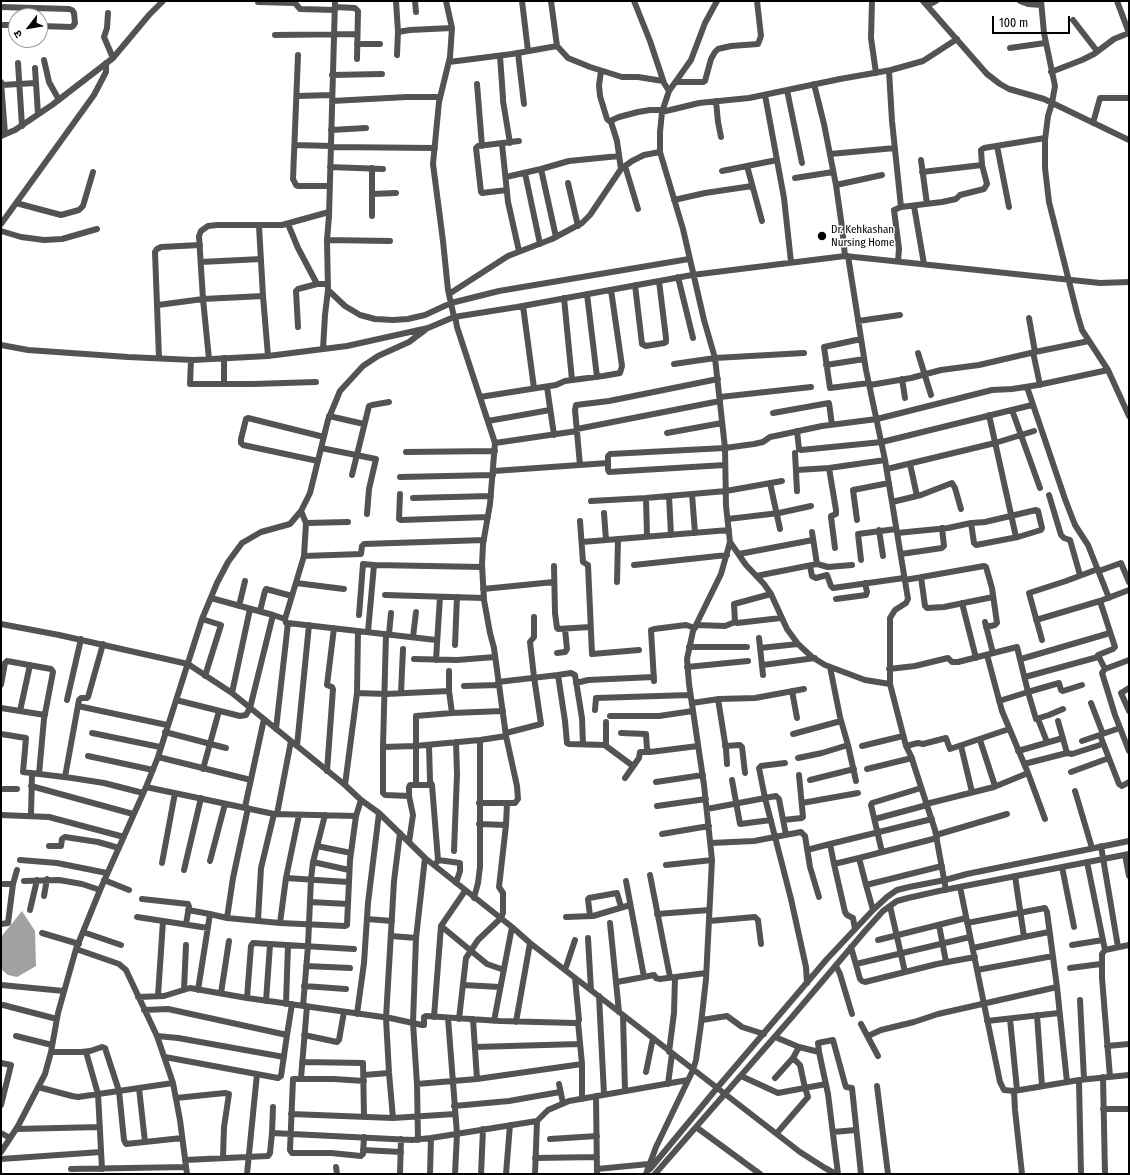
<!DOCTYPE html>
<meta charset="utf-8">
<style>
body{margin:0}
#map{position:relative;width:1130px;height:1175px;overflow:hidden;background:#fff;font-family:"Fira Sans Condensed","Noto Sans Devanagari",sans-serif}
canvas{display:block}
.frame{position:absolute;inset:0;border:2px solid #000;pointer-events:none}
.north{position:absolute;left:8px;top:8px;width:40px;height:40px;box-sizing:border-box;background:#fff;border:1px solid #999;border-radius:50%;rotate:239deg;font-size:11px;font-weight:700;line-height:16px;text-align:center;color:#000}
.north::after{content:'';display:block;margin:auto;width:14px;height:18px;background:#000;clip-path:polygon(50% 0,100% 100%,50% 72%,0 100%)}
.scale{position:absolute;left:992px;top:16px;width:78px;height:18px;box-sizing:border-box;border:2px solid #000;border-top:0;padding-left:5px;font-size:12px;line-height:14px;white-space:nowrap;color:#000;-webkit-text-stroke:3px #fff;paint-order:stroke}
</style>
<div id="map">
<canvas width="1130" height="1175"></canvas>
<div class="frame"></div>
<div class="north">उ</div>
<div class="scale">100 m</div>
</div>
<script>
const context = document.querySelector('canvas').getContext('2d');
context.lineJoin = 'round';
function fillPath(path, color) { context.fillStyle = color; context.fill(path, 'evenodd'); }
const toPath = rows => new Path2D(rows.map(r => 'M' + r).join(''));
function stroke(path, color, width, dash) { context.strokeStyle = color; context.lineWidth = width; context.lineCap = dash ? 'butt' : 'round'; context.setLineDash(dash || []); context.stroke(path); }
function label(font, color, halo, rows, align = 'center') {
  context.font = font + ' "Fira Sans Condensed",sans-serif'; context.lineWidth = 3; context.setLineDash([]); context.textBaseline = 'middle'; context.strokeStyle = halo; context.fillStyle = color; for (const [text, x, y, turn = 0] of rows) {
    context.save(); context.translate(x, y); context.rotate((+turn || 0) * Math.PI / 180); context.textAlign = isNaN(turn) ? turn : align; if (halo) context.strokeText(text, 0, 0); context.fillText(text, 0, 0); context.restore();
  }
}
fillPath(toPath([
 [22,911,35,931,36,966,17,977,8,975,2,970,1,937]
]), '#a1a1a1');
stroke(toPath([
 [335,1,329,216,327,240,328,290,345,306,360,315,375,319,393,320,408,319,425,315,451,303,499,291,689,259],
 [396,1,398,32],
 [415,1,416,12],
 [446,1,452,28,450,57,439,102,433,164,443,241,448,290,454,317],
 [522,1,528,51],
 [551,1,557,46,568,58,590,67,622,77,638,77,663,81],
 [634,1,650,41,664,83,669,91],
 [872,1,871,38,876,73],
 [923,1,987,74,1000,84,1009,89,1044,99,1129,140],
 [1020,1,1028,4,1041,5],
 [1041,1,1044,33,1055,86,1052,103,1048,116,1045,140,1045,168,1049,202,1077,313,1082,330,1108,370,1129,416],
 [1117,1,1129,33],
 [258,2,295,3,300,9,335,10],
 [928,5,936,1],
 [1,7,69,9,72,10,74,13,75,23,73,26,71,27,40,26],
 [335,7,355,8,358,11,357,59],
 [108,13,107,28,104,37,113,58],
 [1073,20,1097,51],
 [1,25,16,25],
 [15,25,16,17],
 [275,35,357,34],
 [357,44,380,44],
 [1010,48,1045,43],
 [518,53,524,104],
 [298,55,293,179,296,185,298,186,330,186],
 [397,55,398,32,410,30,452,28],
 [500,56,503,98,503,101,510,143],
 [44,60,49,82,59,100],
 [449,62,512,54,557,46],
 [18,63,22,126],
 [35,68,38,114],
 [601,71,599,85,600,96,607,119,611,122,617,141,621,169],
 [889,71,892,121,901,207],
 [1051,72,1082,60,1094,54,1114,39,1129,33],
 [332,75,382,74],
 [1,82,5,134],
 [676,82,703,82,705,81,711,59,715,52,718,49,731,46,758,44,761,36,757,1],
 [477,84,482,146],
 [814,84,824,124,836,185,842,227,845,256],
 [2,85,36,83],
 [787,90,802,163],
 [765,95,784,198,791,262],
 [297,96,332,95],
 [332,101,407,97,440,97],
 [716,101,718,122,721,137],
 [662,112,699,103,749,98,840,79,891,70,923,61,957,39],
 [610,121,619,117,638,112,650,110,663,110],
 [1093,123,1100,98,1129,98],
 [331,130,366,128],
 [1,136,15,130,52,105,113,58,149,15,163,1],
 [502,144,508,202,519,251],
 [295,145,331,146],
 [997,146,1009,207],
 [330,147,435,148],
 [830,154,895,148],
 [921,160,927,204],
 [625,166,638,209],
 [330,167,383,169],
 [372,168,372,216],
 [541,169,556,237],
 [722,171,747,166],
 [922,172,982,165],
 [525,173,540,244],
 [506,177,541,169,569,161,619,156],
 [795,178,833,172],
 [568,183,578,226],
 [836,185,882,175],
 [507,190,482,193,481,192,476,148,478,146,519,141],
 [372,194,396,193],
 [674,200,705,193,752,186],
 [16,203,61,215,79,210,83,206,93,172],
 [914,206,924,264],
 [762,221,747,166,777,160],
 [1,224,94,95,106,72,106,63],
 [288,224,298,248,317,284,328,284],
 [1,231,21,237,44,240,62,239,97,229],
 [327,240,390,241],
 [848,256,866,370,885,460,908,599,906,603,895,610,890,618,890,684,906,746,911,756,935,830,946,890],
 [898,261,899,249,894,210,901,207,942,202,956,199,960,195,984,189,987,184,982,165,981,150,984,148,1045,138],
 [201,262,261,259],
 [678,277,693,338],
 [635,285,642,344,646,346,664,343,666,342,666,338,659,281],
 [449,294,508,256,552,239,582,223,590,215,621,169,632,161,644,155,660,152],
 [587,294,597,377],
 [263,296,268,356],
 [564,298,572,380],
 [158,305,203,299,263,296,259,226],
 [523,306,534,388],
 [455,316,457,327,495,443,490,504,483,544,482,565,484,600,490,633,494,648,506,736,517,786,518,799,515,803,507,803],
 [1029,318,1035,352],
 [858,321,900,315],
 [298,327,296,291,298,289,317,284],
 [861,339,824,347,830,388,869,383],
 [1,345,28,350,128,357,193,360,268,356,347,346,428,328,454,317,517,307,692,275,845,256,1100,283,1129,282],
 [323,349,325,315,328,290],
 [1033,352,1040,385],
 [918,353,931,395],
 [159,358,155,252,157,249,161,247,200,245],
 [209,359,203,299,199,236,201,231,208,226,217,225,282,225,329,212],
 [191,360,190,384,253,384,316,382],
 [674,364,715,358,804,353],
 [826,365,864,359],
 [902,379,905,398],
 [224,384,224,358],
 [870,385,911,378,941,370,979,365,1035,352,1089,341],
 [547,387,554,435],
 [1027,387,1065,499,1075,525,1088,545,1109,598],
 [480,397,556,385,565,381,603,376,620,373,622,366,611,290],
 [720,397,811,387],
 [1012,410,1040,488],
 [773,413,829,403,832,425],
 [989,415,1016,537],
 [329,416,364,424],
 [488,421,550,410],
 [577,429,720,401],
 [797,431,799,449,801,450,882,442,1032,405],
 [667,433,722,423],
 [495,443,577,431],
 [321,448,376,459,369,489,367,514],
 [406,452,495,451],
 [795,453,797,491],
 [318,461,243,445,241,443,241,439,246,419,248,418,324,437],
 [608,463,608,456,610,454,725,448,754,444,763,442,770,437,780,435,822,426,877,419,992,390,1012,389,1038,385,1108,370],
 [910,464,917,496],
 [580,465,575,410,576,405,609,401,718,379],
 [829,468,885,460],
 [887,469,995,443,1034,431],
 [797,470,829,468,836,510,836,514,831,516,831,517,835,548],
 [494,471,608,463,608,470,609,472,725,465],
 [352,475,369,406,372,405,389,402],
 [400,477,493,475],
 [770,483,780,529],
 [400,494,399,519,401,520,488,517],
 [692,494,695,533],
 [1049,495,1061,535,1064,538,1070,540,1080,575],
 [669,496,671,535],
 [413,498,491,496],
 [646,498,647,536],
 [591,501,646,498,726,491,782,481],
 [892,502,921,495,952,483,955,488,961,509],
 [604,513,606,540],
 [728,519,779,513,811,506],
 [857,520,853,490,889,483],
 [580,521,583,562,588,565,592,654,639,650],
 [306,523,348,522],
 [879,530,883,556],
 [812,532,817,564],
 [897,533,948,528,971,523,972,523,985,522,1036,510,1038,511,1042,528,1041,530,1018,537,976,545,974,543,971,523],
 [582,542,729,530],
 [730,542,746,565,764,584,771,594,787,629,798,644,812,657,825,665,865,680,890,684],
 [739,554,813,540],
 [901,554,942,548,944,546,942,528],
 [304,556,361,554,362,546,364,544,484,540],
 [861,560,858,534,896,529],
 [634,565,727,555],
 [554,566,555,613,557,628,558,629,590,627],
 [810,566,812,576,816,578,827,575,831,586,833,588,904,578],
 [1099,571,1121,563,1129,582],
 [756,576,817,564,828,567,852,565],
 [921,577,925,606,927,608,944,607,993,597],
 [905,580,984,566,986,567,992,588,997,623,995,625,986,627],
 [617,582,618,539],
 [296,583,344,589],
 [483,589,554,582],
 [1129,590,1100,601,1115,647,1113,649,1098,655,1105,669,1129,660],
 [771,594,734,604,735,622,737,623,781,618],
 [385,595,484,598],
 [211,598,273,615,285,619,286,623,288,623,436,640],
 [836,599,866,595,867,592,865,583],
 [962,603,976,658],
 [239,606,245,581],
 [260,611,265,591,266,589,292,596],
 [359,615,363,564,374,565],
 [202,619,221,625,205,676],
 [285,619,304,556,306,523,301,511],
 [1036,620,1100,601],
 [985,622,993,653],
 [1,624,59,635,188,664,232,693,345,785,361,800,379,813,425,858,512,927,530,943,800,1152,825,1168,836,1174],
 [696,625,725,626,735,622],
 [368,632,374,565,482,567],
 [386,634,383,747,415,746,480,740,506,736],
 [389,634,391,613],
 [413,637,416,612],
 [759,638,763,675],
 [1042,640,1029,593,1066,581,1098,569],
 [455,645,457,597],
 [689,647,747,647],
 [760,648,798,644],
 [557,653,565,652,567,649,565,629],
 [987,655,1002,711,1028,773],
 [414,659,457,660,495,657],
 [1021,659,1110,633],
 [436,660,440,597],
 [763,665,815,658],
 [687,667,748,661],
 [830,667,840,717,848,745,856,781],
 [889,669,915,666,948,658,952,662,958,662,1017,647,1028,692,999,701],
 [1105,669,1102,673,1107,689,1115,715,1129,751],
 [449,671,449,691],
 [558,675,571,673,575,675,582,718,583,744],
 [1025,677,1098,657],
 [654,681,651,630,654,629,686,625,695,628],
 [498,682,558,675,565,721,567,743,569,744,605,745],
 [576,683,588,680,654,677],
 [1,685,5,663,7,661,51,669,53,672,44,719,39,774],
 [464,686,499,685],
 [1129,688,1121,693,1129,711],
 [792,691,797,718],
 [232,693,250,609],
 [357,693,386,694,449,691,452,713,503,711],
 [401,693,403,649],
 [718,699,726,749,727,764],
 [67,700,81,639],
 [176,700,240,716,246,715,250,708,273,615],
 [692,703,719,699,755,698,804,689],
 [1091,703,1103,734],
 [78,706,167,725],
 [1,708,45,715],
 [1063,709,1049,715,1036,719,1028,692,1059,683,1061,690,1063,691,1082,685],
 [595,710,596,698,690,695],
 [20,711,30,665],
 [610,716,659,716,693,711],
 [1038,719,1047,742],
 [606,722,606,746,633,766],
 [276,729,288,623],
 [165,732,226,748],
 [92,733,160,747],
 [506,733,541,724,534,677,530,642,534,637,534,617],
 [621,733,646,734,647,749,650,752,698,746],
 [1,734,26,738,23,772,72,778,104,783,143,793],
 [793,734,841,721],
 [1100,735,1119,784,1122,786,1129,782],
 [980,740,995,786],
 [1082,741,1120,728],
 [429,745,430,781,432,785],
 [297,746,309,625],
 [725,746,740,745,742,747,745,773],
 [862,746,903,736],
 [906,746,918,743,923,744,946,738,950,749,1009,729],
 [961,746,972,792],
 [383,747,383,793,385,795,409,796,413,815,409,842],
 [1018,751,1063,738],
 [1067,753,1072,754,1103,744],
 [88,756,153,770],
 [158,757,251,780],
 [798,758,822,753,848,745],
 [785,763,761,766,759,768,765,798,791,899,806,967,807,983],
 [1024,764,1067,753,1058,721],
 [203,769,219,711],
 [867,769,912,758],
 [327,771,333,689,332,687,327,685,334,628],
 [1071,772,1109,758],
 [65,777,79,700,81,698,87,698,88,697,103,644],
 [625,778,639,758,640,752,649,752],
 [732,780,740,824,771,820],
 [810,780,854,769],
 [656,782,703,775],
 [345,785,357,693,358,631],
 [416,785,416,716,452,713],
 [31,786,133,814],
 [146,787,274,814,356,816,361,800],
 [1,789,17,789],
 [1075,791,1092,848],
 [409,796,409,787,410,785,432,785,438,860],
 [479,803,507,803,506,825],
 [802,803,858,793],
 [926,804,994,787,1028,773,1045,819],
 [657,806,706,799],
 [245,807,264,719],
 [707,809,776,796,779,799,786,835],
 [277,814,291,741],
 [1,815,49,817,124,837],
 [31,815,32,774],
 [875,819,927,805],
 [783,820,802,818,803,817,799,775],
 [662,834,709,826],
 [936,835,1007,814],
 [711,843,754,841,801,832,805,836,810,867,819,897],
 [49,846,61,846,62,839,65,837,98,842,119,848],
 [317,846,351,853],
 [1101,846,1118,947],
 [807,850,830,844],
 [454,851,457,774,456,742],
 [882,852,871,805,872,803,921,788],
 [1125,855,1129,876],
 [20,860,57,863,107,873],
 [210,861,225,804],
 [313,862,349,870],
 [437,862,438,860,460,863,460,871,456,883],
 [1087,862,1105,950],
 [162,863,175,793],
 [834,864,830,844,932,819],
 [666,865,712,860],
 [1062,867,1074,927],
 [184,870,201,798],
 [650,875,670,977],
 [286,878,348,882],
 [104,880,129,890],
 [24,881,59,880,82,884,100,890],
 [1,884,13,884],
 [866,885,859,858,937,838],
 [960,887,1000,1082,1004,1090,1014,1091,1079,1080,1129,1075],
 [44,896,47,879],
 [474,898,478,883,480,867,480,740],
 [142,899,188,904,189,907,186,924],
 [310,902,348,904],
 [890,906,905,972],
 [30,910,37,880],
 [188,910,210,914],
 [873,910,866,885,942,866],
 [657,914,709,910],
 [590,916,588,899,589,898,617,893,621,907],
 [137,917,163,921],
 [566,917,593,916,630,905],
 [227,918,233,878,248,808],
 [367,919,392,921],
 [258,920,261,868,274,814],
 [709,921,755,917,758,920,761,944],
 [280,923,286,878,299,815],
 [610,923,619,1012],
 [967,923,1045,908,1047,912,1057,987,1067,1082],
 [1,924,8,923,13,884,17,870],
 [939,925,946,962],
 [441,926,487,964,504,970],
 [855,929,853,918,847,915,845,912,834,864,859,858],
 [83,932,121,945],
 [42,933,79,944],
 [391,936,416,938],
 [1024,937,1049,932],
 [588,938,591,990],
 [878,940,966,918],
 [1072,945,1103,940],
 [851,947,860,979,862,981,865,982,937,964,975,957],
 [973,948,1024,937,1015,876],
 [76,949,119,964,126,970,157,1036,173,1083,180,1120,187,1174],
 [856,964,970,937],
 [306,966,350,968],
 [836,966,840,974,852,1014],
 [1070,968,1101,964],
 [565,970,575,940],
 [977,970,1053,956],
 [644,977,654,975,656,978,660,979,706,973],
 [617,982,644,977,626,881],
 [1,985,64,991],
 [463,985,500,987],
 [304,986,346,989],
 [184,989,186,945],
 [198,990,210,914,227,918,280,923,345,926,347,925,350,860,356,816],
 [221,993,229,941],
 [158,996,163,921,208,928],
 [599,996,604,1094],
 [138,997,164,996,190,988,247,998,390,1018,422,1025,424,1025,424,1017,426,1016,500,1021,575,1023,578,1022,579,1020,575,978],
 [247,998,251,946,253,943,354,949],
 [1080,1000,1084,1079],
 [266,1001,270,945],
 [286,1004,288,945],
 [3,1005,57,1019],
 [303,1006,308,946,311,879,313,862,325,815],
 [144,1010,168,1009,287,1035,292,1004],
 [357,1014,364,963,368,903,379,813],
 [623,1015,625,1091],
 [1037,1015,1042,1086],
 [434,1017,441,926,465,891],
 [448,1018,457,1134,455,1174],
 [459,1019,466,958,478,940,501,918,503,913,503,893,499,887,506,825,479,824],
 [473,1019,477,1079],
 [1010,1019,1017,1090],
 [702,1020,727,1016,742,1027,764,1034],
 [494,1021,512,927],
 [987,1021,1059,1013],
 [516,1022,530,943],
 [578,1022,582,1064],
 [861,1024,878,1056],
 [304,1035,337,1042,339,1040,344,1012],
 [16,1036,52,1045],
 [157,1036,178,1038,284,1057],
 [868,1036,881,1030,914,1022,938,1014,1057,987],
 [775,1037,799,1047,819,1052,828,1094,838,1174],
 [1107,1046,1129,1044],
 [475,1047,580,1044],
 [51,1052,81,1052,90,1051,102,1047,105,1048,119,1091,124,1140,126,1144,182,1138],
 [86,1052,98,1094,102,1169],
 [669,1052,674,1013,675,977],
 [819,1052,818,1043,833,1040,845,1084,846,1087,852,1088,861,1174],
 [165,1057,278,1078,281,1076,287,1035],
 [302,1062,363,1063,364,1116],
 [1,1063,11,1065,1,1105],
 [646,1072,653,1038],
 [364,1075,389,1073],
 [741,1076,778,1093,826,1084],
 [1103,1077,1105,1174],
 [1110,1077,1102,978,1102,954,1105,950,1129,945],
 [301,1078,307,1006],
 [775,1078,793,1058],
 [1079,1080,1081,1174],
 [364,1081,334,1079,293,1079,290,1150,292,1153,331,1153,361,1156,363,1154,364,1137],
 [417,1084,477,1079,582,1064,582,1099],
 [559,1084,563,1103],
 [668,1084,672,1054],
 [877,1086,888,1174],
 [38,1087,72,1096,78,1097,173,1083],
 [139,1088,145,1142],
 [1014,1091,1015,1110,1022,1174],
 [596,1096,597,1174],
 [176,1098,225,1093,229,1094,224,1127,223,1158],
 [454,1106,509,1101,560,1092],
 [1103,1109,1129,1109],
 [291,1114,393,1118,455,1114],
 [393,1118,389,1073,386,1018,394,881,400,833],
 [696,1127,760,1174],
 [16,1129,100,1127],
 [833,1132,856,1130],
 [1,1133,10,1138],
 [272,1133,273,1107],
 [777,1133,808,1097,805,1088,800,1065,793,1058,799,1047],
 [550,1139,597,1136],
 [418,1140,417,1084,413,1023,416,938,425,858],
 [363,1150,401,1152],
 [1,1152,18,1126,45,1074,51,1052,58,1013,76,949,100,890,146,787,158,757,202,619,217,583,228,562,242,543,261,532,290,524,301,511,310,493,328,420,340,391,363,366,378,356,409,342,425,330],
 [535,1158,597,1157],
 [1,1159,101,1152],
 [185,1160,268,1156,270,1153,272,1133,412,1140,431,1138,537,1121,548,1110,569,1101,688,1080],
 [336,1167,337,1174],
 [71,1169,186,1167],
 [597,1169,649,1164],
 [650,1169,717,1088,827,959,873,910,887,897,897,890,909,887,945,880,967,874,1129,841],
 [247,1174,257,1074],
 [400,1174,401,1139],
 [430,1174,431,1138],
 [481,1174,483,1129],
 [506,1174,510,1125],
 [535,1174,537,1121],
 [646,1174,656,1147,693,1070,696,1060,701,1024,706,979,712,860,704,785,689,684,687,659,693,631,721,574,730,542,726,506,725,448,715,358,704,320,683,229,660,152,660,132,662,112,669,91,691,60,705,23,717,1],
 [655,1174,792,1017,865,931,883,911,897,901,908,898,939,891,1129,854]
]), '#535353', 6);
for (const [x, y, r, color] of [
 [822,236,5,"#000"]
]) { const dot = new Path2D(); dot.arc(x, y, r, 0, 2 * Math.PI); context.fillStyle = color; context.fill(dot); stroke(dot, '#fff', 1.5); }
label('11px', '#000', '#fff', [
 ["Dr. Kehkashan",831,230],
 ["Nursing Home",831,243]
], 'left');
</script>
